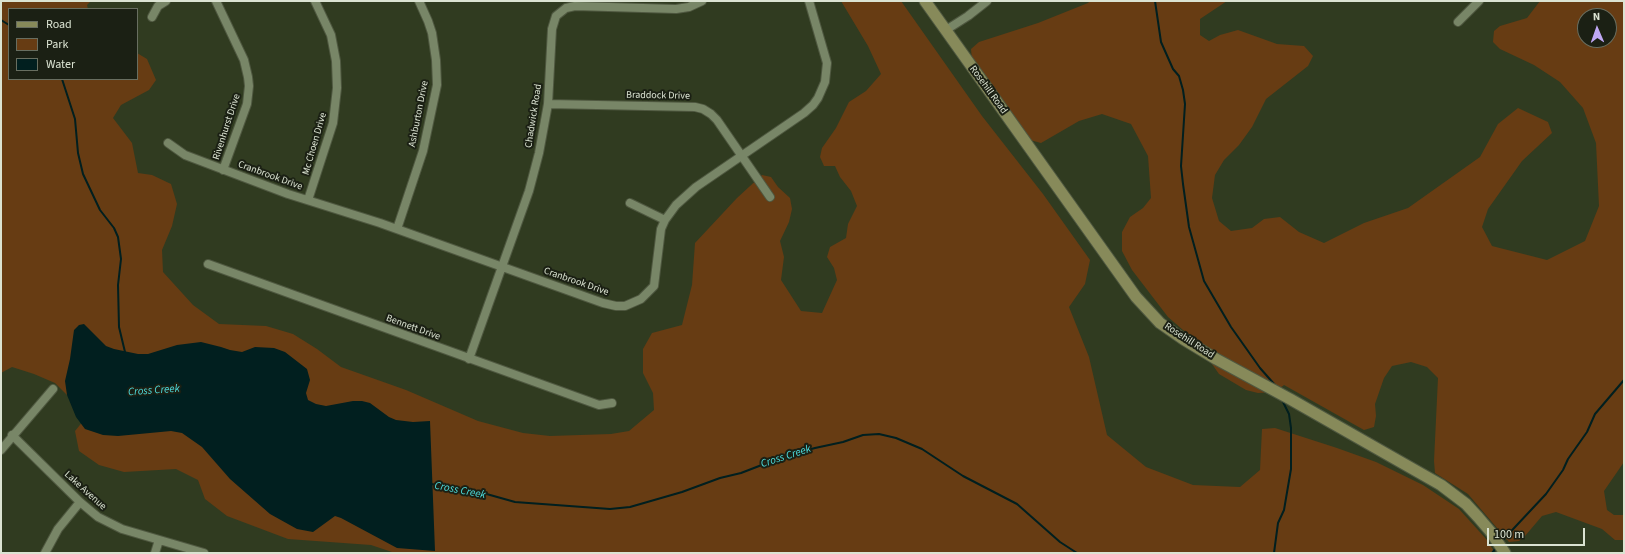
<!DOCTYPE html>
<style>
body{margin:0}
#map{position:relative;width:1625px;height:554px;overflow:hidden;background:#303b20;font-family:"Source Sans 3",sans-serif}
canvas{display:block}
.frame{position:absolute;inset:0;border:2px solid #dbe3d2;pointer-events:none}
.legend{position:absolute;left:8px;top:8px;width:130px;height:72px;box-sizing:border-box;background:#1b2014;border:1px solid #686e60;margin:0;padding:5px 7px;list-style:none;font-size:12px;color:#dbe3d2}
.legend li{display:flex;align-items:center;gap:8px;height:20px}
.legend b{width:20px;border:1px solid #686e60}
.north{position:absolute;left:1577px;top:8px;width:40px;height:40px;box-sizing:border-box;background:#1b2014;border:1px solid #686e60;border-radius:50%;rotate:358deg;font-size:11px;font-weight:700;line-height:16px;text-align:center;color:#dbe3d2}
.north::after{content:'';display:block;margin:auto;width:14px;height:18px;background:#c0a8f4;clip-path:polygon(50% 0,100% 100%,50% 72%,0 100%)}
.scale{position:absolute;left:1487px;top:528px;width:98px;height:18px;box-sizing:border-box;border:2px solid #dbe3d2;border-top:0;padding-left:5px;font-size:12px;line-height:14px;white-space:nowrap;color:#dbe3d2;-webkit-text-stroke:3px #1b2014;paint-order:stroke}
</style>
<div id="map">
<canvas width="1625" height="554"></canvas>
<div class="frame"></div>
<ul class="legend">
<li><b style="height:5px;background:#878a5a"></b>Road</li>
<li><b style="height:11px;background:#673c13"></b>Park</li>
<li><b style="height:11px;background:#011f1f"></b>Water</li>
</ul>
<div class="north">N</div>
<div class="scale">100 m</div>
</div>
<script>
const context = document.querySelector('canvas').getContext('2d');
context.lineJoin = 'round';
function fillPath(path, color) { context.fillStyle = color; context.fill(path, 'evenodd'); }
const toPath = rows => new Path2D(rows.map(r => 'M' + r).join(''));
function stroke(path, color, width, dash) { context.strokeStyle = color; context.lineWidth = width; context.lineCap = dash ? 'butt' : 'round'; context.setLineDash(dash || []); context.stroke(path); }
function label(font, color, halo, rows, align = 'center') {
  context.font = font + ' "Source Sans 3",sans-serif'; context.lineWidth = 4; context.setLineDash([]); context.textBaseline = 'middle'; context.strokeStyle = halo; context.fillStyle = color; for (const [text, x, y, turn = 0] of rows) {
    context.save(); context.translate(x, y); context.rotate((+turn || 0) * Math.PI / 180); context.textAlign = isNaN(turn) ? turn : align; if (halo) context.strokeText(text, 0, 0); context.fillText(text, 0, 0); context.restore();
  }
}
fillPath(toPath([
 [1,1,91,1,87,5,88,9,9,9,9,79,137,79,137,53,147,59,156,80,149,90,121,105,113,118,132,143,138,173,152,175,171,184,177,204,172,226,162,250,163,272,193,305,219,324,266,326,293,334,317,349,341,367,406,390,478,421,523,433,550,436,611,434,629,431,654,410,653,393,643,373,643,349,652,333,682,325,692,285,695,243,737,198,762,175,771,177,778,187,790,198,792,209,789,222,780,241,784,257,781,280,801,311,822,313,837,280,834,268,827,257,830,247,846,238,848,224,857,206,851,191,840,177,835,166,824,166,820,157,822,148,836,128,849,102,866,91,881,74,868,46,841,1,901,1,982,116,1043,194,1090,260,1085,284,1069,307,1089,357,1107,435,1146,467,1193,485,1240,487,1260,470,1262,429,1275,428,1337,448,1376,462,1423,485,1459,509,1487,540,1495,553,395,553,371,545,288,539,227,516,205,499,198,480,176,469,124,472,99,465,79,451,75,431,84,420,77,405,55,383,34,374,12,367,1,373],
 [1090,1,1227,1,1200,19,1200,35,1209,41,1220,35,1238,30,1277,44,1304,46,1313,56,1308,66,1266,99,1252,127,1239,145,1224,160,1215,175,1212,198,1219,221,1231,231,1252,228,1264,219,1280,217,1299,232,1324,243,1364,223,1408,208,1480,157,1498,124,1518,108,1548,122,1552,133,1522,161,1488,209,1482,227,1492,246,1547,260,1585,241,1599,206,1596,143,1583,108,1560,82,1534,65,1500,49,1493,42,1494,31,1500,26,1527,18,1540,1,1624,1,1624,462,1604,491,1607,510,1614,515,1624,515,1623,540,1615,540,1602,529,1556,512,1542,516,1525,536,1519,541,1509,542,1468,494,1435,473,1434,461,1438,378,1427,367,1411,362,1392,366,1384,378,1375,404,1376,416,1374,427,1364,430,1284,385,1275,392,1258,393,1246,390,1219,374,1192,336,1183,330,1168,317,1132,270,1122,251,1122,232,1130,217,1143,208,1151,198,1148,156,1131,124,1102,114,1079,121,1041,143,1030,140,972,60,971,49,979,42,1038,23,1088,3],
 [1585,16,1609,16,1609,40,1585,40]
]), '#673c13');
fillPath(toPath([
 [84,324,106,346,114,349,138,354,148,354,177,345,201,342,221,347,230,350,242,352,255,347,274,348,285,352,307,369,310,380,306,393,308,400,316,404,326,406,353,401,362,401,370,403,389,417,396,420,413,422,430,421,435,551,397,548,341,518,335,516,313,532,297,529,270,514,230,479,202,447,182,433,171,431,118,436,103,435,85,429,76,417,67,395,65,381,70,359,74,330,79,325]
]), '#011f1f');
stroke(toPath([
 [1155,1,1161,42,1173,69,1179,76,1183,90,1185,104,1181,166,1183,184,1189,227,1204,281,1231,327,1260,368,1275,385],
 [1,20,9,25],
 [62,79,75,119,78,153,83,174,100,210,114,228,118,237,121,259,118,285,119,327,125,352,123,352],
 [431,484,483,493,515,502,610,509,630,507,682,492,720,478,741,473,785,456,815,448,843,442,863,435,879,434,896,438,922,449,963,476,1017,504,1060,542,1077,553],
 [1501,542,1546,494,1563,470,1568,459,1587,432,1595,414,1624,380],
 [1274,553,1278,523,1284,510,1291,469,1291,428,1289,414,1282,400],
 [1492,553,1497,547]
]), '#011f1f', 2);
const minor = toPath([
 [216,1,244,60,248,77,249,86,247,104,223,170],
 [152,17,158,6,166,1],
 [1458,22,1479,1],
 [946,30,968,16,987,1],
 [548,104,695,107,703,109,711,114,717,120,770,197],
 [168,143,185,155,288,194,380,223,603,303,616,306,625,306,641,299,654,286,661,229,665,220,676,205,696,187,804,113,813,105,818,98,825,82,827,63,809,1],
 [308,200,333,123,337,88,336,61,331,35,315,1],
 [630,203,665,220],
 [397,229,423,151,437,85,436,60,432,33,428,21,419,1],
 [208,264,599,405,612,403],
 [469,359,529,191,539,153,548,104,552,29,556,16,566,8,575,6,676,9,689,7,702,1],
 [12,435,80,502,98,517,122,529,204,553],
 [1,450,53,389],
 [45,553,58,529,80,502],
 [155,553,159,540]
]);
const secondary = toPath([
 [925,1,1136,297,1160,323,1183,339,1216,359,1290,399,1441,485,1466,504,1478,517,1490,531,1505,553]
]);
stroke(minor, '#4f5840', 10);
stroke(secondary, '#4f5840', 13);
stroke(minor, '#788667', 8);
stroke(secondary, '#878a5a', 11);
label('10px', '#dbe3d2', '#1b2014', [
 ["Rosehill Road",988,90,54],
 ["Braddock Drive",658,96,1],
 ["Ashburton Drive",419,114,-79],
 ["Chadwick Road",534,116,-81],
 ["Rivenhurst Drive",227,127,-72],
 ["Mc Choen Drive",315,144,-74],
 ["Cranbrook Drive",270,176,20],
 ["Cranbrook Drive",576,282,19],
 ["Bennett Drive",413,328,20],
 ["Rosehill Road",1189,341,33],
 ["Lake Avenue",85,491,42]
]);
label('italic 11px', '#4eddde', '#1b2014', [
 ["Cross Creek",154,391,-4],
 ["Cross Creek",786,457,-18],
 ["Cross Creek",460,491,11]
]);
</script>
